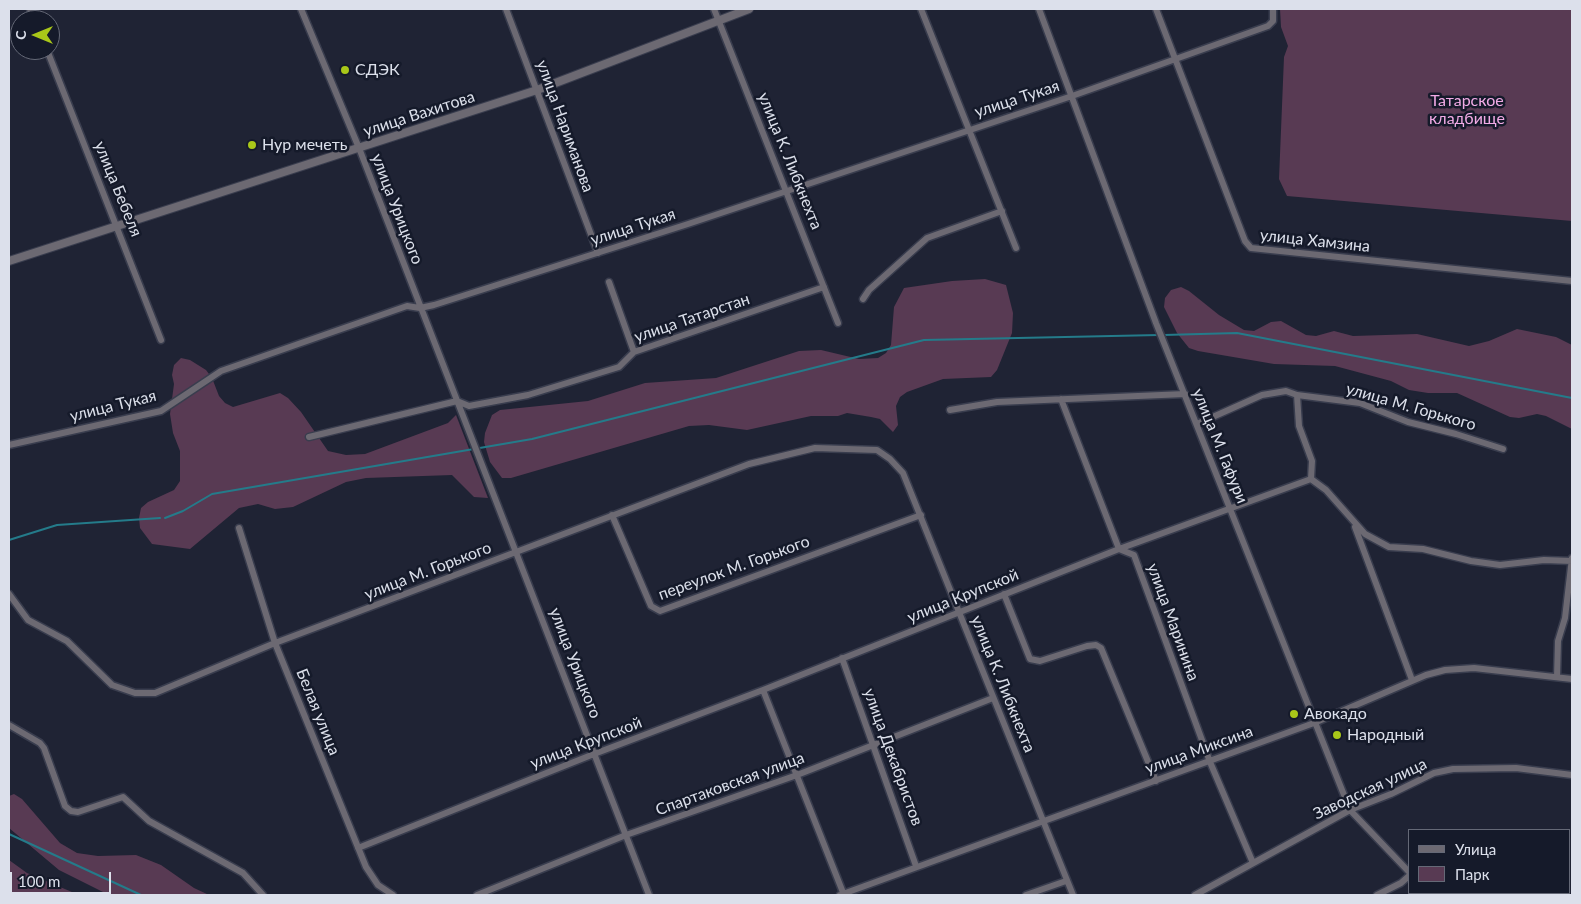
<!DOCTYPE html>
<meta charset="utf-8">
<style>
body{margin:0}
#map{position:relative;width:1581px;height:904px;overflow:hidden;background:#1f2334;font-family:Lato,sans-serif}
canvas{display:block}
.frame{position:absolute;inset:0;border:10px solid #dce0eb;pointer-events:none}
.legend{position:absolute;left:1408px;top:829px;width:162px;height:65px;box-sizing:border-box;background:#151a2a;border:1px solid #656977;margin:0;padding:6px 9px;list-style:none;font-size:15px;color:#dce0eb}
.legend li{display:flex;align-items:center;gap:10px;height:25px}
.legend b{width:25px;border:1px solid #656977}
.north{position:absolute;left:10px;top:10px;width:50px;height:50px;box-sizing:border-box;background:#151a2a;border:1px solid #656977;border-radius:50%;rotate:270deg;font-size:14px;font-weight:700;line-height:20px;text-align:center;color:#dce0eb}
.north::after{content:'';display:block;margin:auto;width:18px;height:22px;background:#a9c719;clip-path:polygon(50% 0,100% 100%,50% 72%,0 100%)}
.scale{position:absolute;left:10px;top:872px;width:101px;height:22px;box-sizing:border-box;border:2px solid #dce0eb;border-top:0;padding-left:6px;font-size:15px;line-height:18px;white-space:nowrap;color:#dce0eb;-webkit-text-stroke:4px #151a2a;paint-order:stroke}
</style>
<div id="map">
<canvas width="1581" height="904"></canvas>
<div class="frame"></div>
<ul class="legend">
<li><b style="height:6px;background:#6c6972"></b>Улица</li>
<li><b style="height:14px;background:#583a53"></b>Парк</li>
</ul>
<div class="north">С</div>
<div class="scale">100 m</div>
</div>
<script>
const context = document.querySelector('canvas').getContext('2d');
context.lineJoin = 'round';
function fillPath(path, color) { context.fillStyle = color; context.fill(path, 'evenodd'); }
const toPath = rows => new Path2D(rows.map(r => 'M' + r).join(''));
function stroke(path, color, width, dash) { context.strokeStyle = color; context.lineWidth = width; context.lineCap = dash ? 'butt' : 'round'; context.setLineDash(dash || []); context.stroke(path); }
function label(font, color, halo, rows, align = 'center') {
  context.font = font + ' Lato,sans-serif'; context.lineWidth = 5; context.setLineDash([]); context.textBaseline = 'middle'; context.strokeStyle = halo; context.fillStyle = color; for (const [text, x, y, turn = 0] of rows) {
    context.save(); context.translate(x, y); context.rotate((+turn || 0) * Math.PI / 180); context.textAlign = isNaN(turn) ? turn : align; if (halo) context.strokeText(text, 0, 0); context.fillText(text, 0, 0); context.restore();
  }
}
fillPath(toPath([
 [1280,9,1572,9,1572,221,1287,196,1279,179,1284,57,1288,46,1281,27],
 [985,279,1006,285,1013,313,1012,333,997,370,991,377,943,379,907,392,900,397,896,406,898,425,893,432,880,419,871,417,847,413,838,416,811,416,747,430,709,425,689,426,511,478,502,478,490,462,484,442,485,433,492,415,500,410,588,401,645,383,716,378,799,351,821,350,859,359,878,358,886,353,891,345,894,307,904,288,952,281],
 [1181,287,1189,291,1219,315,1244,330,1254,331,1271,322,1281,321,1306,335,1316,336,1334,331,1353,336,1417,334,1469,346,1489,341,1517,329,1556,337,1572,345,1572,429,1546,416,1537,414,1519,418,1510,417,1457,393,1428,393,1409,390,1391,381,1335,366,1274,364,1198,351,1189,348,1177,333,1164,307,1165,298,1171,290],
 [181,358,190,360,206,370,212,378,219,396,225,403,233,407,280,393,288,398,301,412,328,451,346,455,365,454,448,423,456,415,488,498,474,497,452,475,366,478,346,482,293,507,275,509,258,504,239,508,190,549,152,544,140,528,139,518,141,508,148,502,174,490,180,481,180,451,173,433,170,414,174,384,172,375,174,365],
 [14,794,22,799,60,843,77,853,98,856,136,855,161,865,194,888,209,895,109,895,59,870,9,828,9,796],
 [9,860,27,873,79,895,9,895]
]), '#583a53');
stroke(toPath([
 [1164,335,1237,333,1572,398],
 [165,518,183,511,212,494,532,439,924,340,1159,335],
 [9,540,57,525,160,518],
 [9,834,141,895]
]), '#247b8a', 2);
const minor = toPath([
 [30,9,35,20],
 [301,9,359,148,649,895],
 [506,9,598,253],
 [714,9,838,323],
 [921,9,1016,248],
 [1039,9,1156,323,1350,810,1410,873],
 [1156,9,1245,241,1251,248,1572,281],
 [47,50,161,340],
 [609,282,634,352],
 [863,299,869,290,927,238,1002,211],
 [1297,395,1299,426,1312,461,1311,479],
 [1061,399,1119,549,1134,555,1210,762,1253,863],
 [950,410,997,402,1185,394],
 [1197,424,1262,395,1286,391,1297,395,1360,403,1408,422,1456,434,1503,449],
 [309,437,457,401,469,406,528,395,619,367,634,352,824,287],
 [9,445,161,411,221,371,407,306,420,308,434,305,688,224,1072,96,1268,26,1273,21,1273,9],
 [612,515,651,606,660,611,921,515],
 [1355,527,1412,680],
 [239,528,275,643,366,867,378,885,393,895],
 [9,594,28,620,67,641,112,685,135,693,155,693,275,643,749,464,815,448,877,450,890,459,903,473,1073,895],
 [1004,594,1030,659,1040,661,1087,646,1096,645,1101,648,1156,781],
 [842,658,916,866],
 [1557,677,1558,641,1565,618,1572,558],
 [763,690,844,895],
 [9,725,40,743,44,748,65,806,71,811,78,812,123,797,149,821,243,873,263,895],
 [358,848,594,754,763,690,1119,549,1311,479,1326,490,1365,534,1389,547,1423,549,1471,561,1500,565,1544,560,1572,561],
 [1432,893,1434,895],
 [477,895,626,835,797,775,993,698],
 [840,895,1314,723,1426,675,1445,670,1474,668,1572,679],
 [1026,895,1066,881],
 [1195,895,1350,810,1391,794,1434,773,1453,769,1516,768,1572,775],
 [1377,895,1401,883,1410,875]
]);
const tertiary = toPath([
 [9,261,537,90,749,9]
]);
stroke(minor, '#393d4e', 9);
stroke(tertiary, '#393d4e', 10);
stroke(minor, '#6c6972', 6);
stroke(tertiary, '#6c6972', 8);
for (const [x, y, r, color] of [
 [345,70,5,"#a9c719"],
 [252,145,5,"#a9c719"],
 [1294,714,5,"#a9c719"],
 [1337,735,5,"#a9c719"]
]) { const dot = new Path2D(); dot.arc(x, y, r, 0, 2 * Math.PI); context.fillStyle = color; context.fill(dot); stroke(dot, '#151a2a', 2); }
label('16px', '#dce0eb', '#151a2a', [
 ["СДЭК",355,70],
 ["Нур мечеть",262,145],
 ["Авокадо",1304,714],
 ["Народный",1347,735]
], 'left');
label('16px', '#dce0eb', '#151a2a', [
 ["улица Тукая",1017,99,-18],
 ["улица Вахитова",419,114,-18],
 ["улица Нариманова",565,126,70],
 ["улица К. Либкнехта",790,161,68],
 ["улица Бебеля",118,189,68],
 ["улица Урицкого",397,209,69],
 ["улица Тукая",633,227,-18],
 ["улица Хамзина",1315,241,6],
 ["улица Татарстан",692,318,-19],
 ["улица Тукая",113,406,-14],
 ["улица М. Горького",1411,407,16],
 ["улица М. Гафури",1220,446,68],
 ["переулок М. Горького",734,568,-20],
 ["улица М. Горького",428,571,-21],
 ["улица Крупской",963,596,-22],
 ["улица Маринина",1173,622,70],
 ["улица Урицкого",575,663,69],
 ["улица К. Либкнехта",1003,684,68],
 ["Белая улица",318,712,68],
 ["улица Крупской",586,743,-21],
 ["улица Миксина",1199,750,-20],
 ["улица Декабристов",893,757,70],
 ["Спартаковская улица",730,784,-20],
 ["Заводская улица",1370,789,-25]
]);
label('16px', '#f2abe6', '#151a2a', [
 ["Татарское",1467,101],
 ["кладбище",1467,119]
]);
</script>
